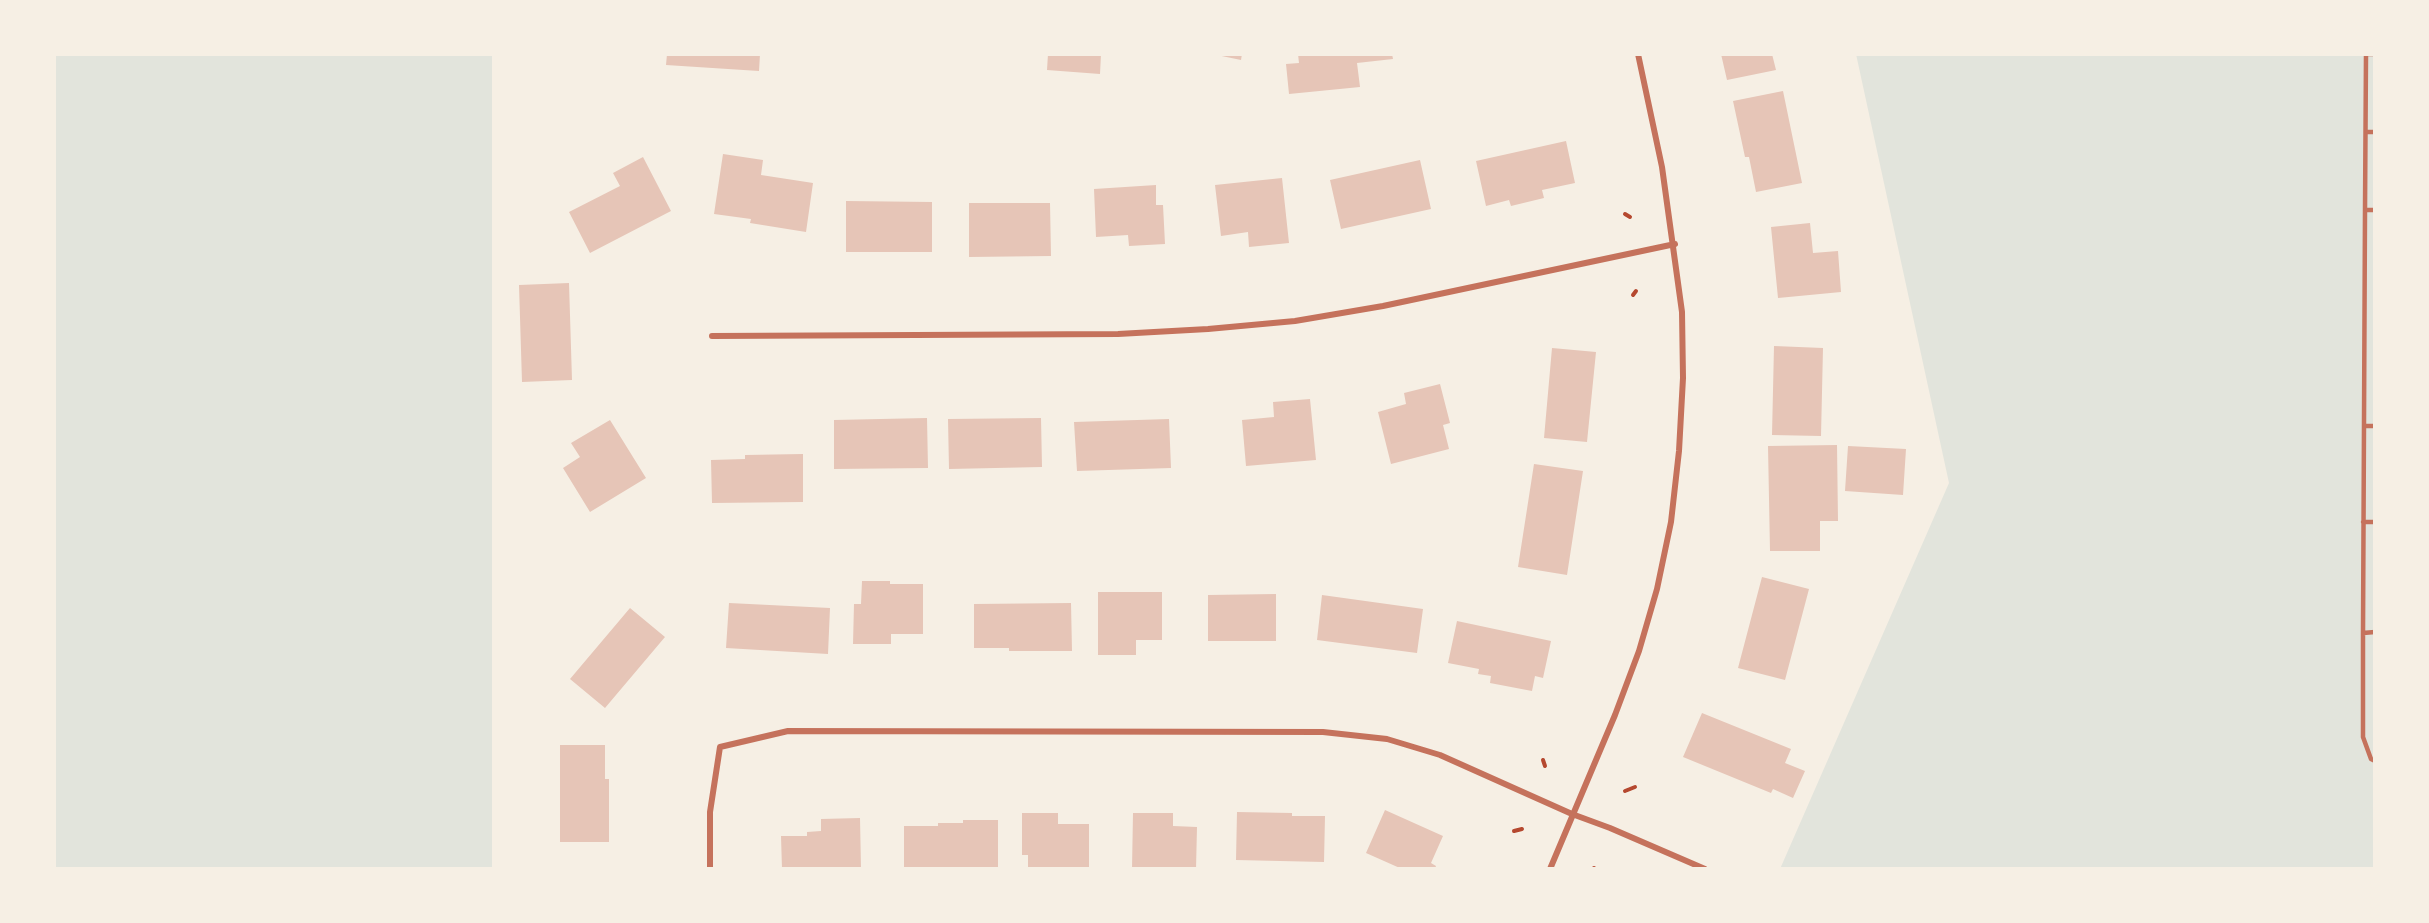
<!DOCTYPE html>
<style>
body{margin:0}
#map{position:relative;width:2429px;height:923px;overflow:hidden;background:#f6efe4;font-family:"PT Sans",sans-serif}
canvas{display:block}
.frame{position:absolute;inset:0;border:56px solid #f6efe4;pointer-events:none}
</style>
<div id="map">
<canvas width="2429" height="923"></canvas>
<div class="frame"></div>
</div>
<script>
const context = document.querySelector('canvas').getContext('2d');
context.lineJoin = 'round';
function fillPath(path, color) { context.fillStyle = color; context.fill(path, 'evenodd'); }
const toPath = rows => new Path2D(rows.map(r => 'M' + r).join(''));
function stroke(path, color, width, dash) { context.strokeStyle = color; context.lineWidth = width; context.lineCap = dash ? 'butt' : 'round'; context.setLineDash(dash || []); context.stroke(path); }
fillPath(toPath([
 [54,54,492,54,492,869,54,869],
 [1856,54,2375,54,2375,869,1780,869,1949,483]
]), '#e2e4dc');
fillPath(toPath([
 [667,54,760,54,759,71,666,65],
 [1048,54,1101,54,1100,74,1047,70],
 [1212,54,1242,54,1241,60],
 [1298,54,1392,54,1393,59,1357,63,1360,87,1289,94,1286,64,1299,63],
 [1721,54,1772,54,1776,70,1727,80],
 [1783,91,1802,183,1756,192,1749,157,1745,157,1733,101],
 [1566,141,1575,183,1542,190,1544,198,1511,206,1509,200,1486,206,1476,161],
 [723,154,763,160,761,175,813,183,806,232,750,223,751,219,714,214],
 [643,157,671,211,590,253,569,212,620,186,613,173],
 [1420,160,1431,209,1341,229,1330,180],
 [1282,178,1289,243,1249,247,1248,232,1221,236,1215,185],
 [1156,185,1156,205,1163,205,1165,244,1129,246,1128,235,1096,237,1094,189],
 [846,201,932,202,932,252,846,252],
 [969,203,1050,203,1051,256,969,257],
 [1810,223,1813,253,1838,251,1841,292,1778,298,1771,227],
 [569,283,572,380,522,382,519,285],
 [1774,346,1823,348,1821,436,1772,435],
 [1552,348,1596,352,1587,442,1544,438],
 [1440,384,1450,423,1443,425,1449,449,1391,464,1378,412,1406,404,1404,393],
 [1310,399,1316,460,1246,466,1242,420,1274,417,1273,402],
 [927,418,928,468,834,469,834,420],
 [1041,418,1042,467,949,469,948,419],
 [1169,419,1171,468,1077,471,1074,422],
 [610,420,646,478,590,512,563,468,580,457,571,443],
 [1837,445,1838,521,1820,521,1820,551,1770,551,1768,446],
 [1848,446,1906,449,1903,495,1845,491],
 [803,454,803,502,712,503,711,460,745,459,745,455],
 [1534,464,1583,471,1567,575,1518,567],
 [1762,577,1809,589,1785,680,1738,668],
 [862,581,890,581,890,584,923,584,923,634,891,634,891,644,853,644,854,604,861,604],
 [1098,592,1162,592,1162,640,1136,640,1136,655,1098,655],
 [1276,594,1276,641,1208,641,1208,595],
 [1322,595,1423,609,1417,653,1317,640],
 [729,603,830,608,828,654,726,648],
 [1071,603,1072,651,1009,651,1009,648,974,648,974,604],
 [630,608,665,637,605,708,570,679],
 [1457,621,1551,641,1543,678,1535,676,1532,691,1490,683,1491,676,1478,674,1479,669,1448,663],
 [1702,713,1791,749,1785,763,1805,771,1793,798,1773,789,1771,793,1683,757],
 [560,745,605,745,605,779,609,779,609,842,560,842],
 [1385,810,1443,836,1431,863,1436,866,1435,869,1402,869,1366,853],
 [1237,812,1292,813,1292,816,1325,816,1324,862,1236,860],
 [1022,813,1058,813,1058,824,1089,824,1089,869,1028,869,1028,855,1022,855],
 [1133,813,1173,813,1173,826,1197,827,1196,869,1132,869],
 [860,818,861,869,782,869,781,836,807,836,807,832,821,831,821,819],
 [963,820,998,820,998,869,904,869,904,826,938,826,938,823,963,823]
]), '#e6c5b7');
stroke(toPath([
 [1625,214,1630,217],
 [1633,295,1636,291],
 [1543,760,1545,766],
 [1625,791,1635,787],
 [1514,831,1522,829],
 [1594,868,1594,869]
]), '#b5482f', 4);
stroke(toPath([
 [2366,54,2365,210,2375,210],
 [2366,54,2375,54],
 [2366,132,2375,132],
 [2365,210,2363,633,2375,632],
 [2364,426,2375,426],
 [2363,522,2375,522],
 [2363,633,2363,737,2371,759,2375,761]
]), '#c5725c', 4.5);
stroke(toPath([
 [712,336,1118,334,1208,329,1295,321,1383,306,1675,244],
 [710,869,710,812,720,747,788,731,1323,732,1387,739,1440,755,1572,814,1610,828,1705,869],
 [1550,869,1615,715,1639,651,1657,589,1671,522,1679,451,1683,378,1682,312,1662,167,1638,54]
]), '#c5725c', 6);
</script>
